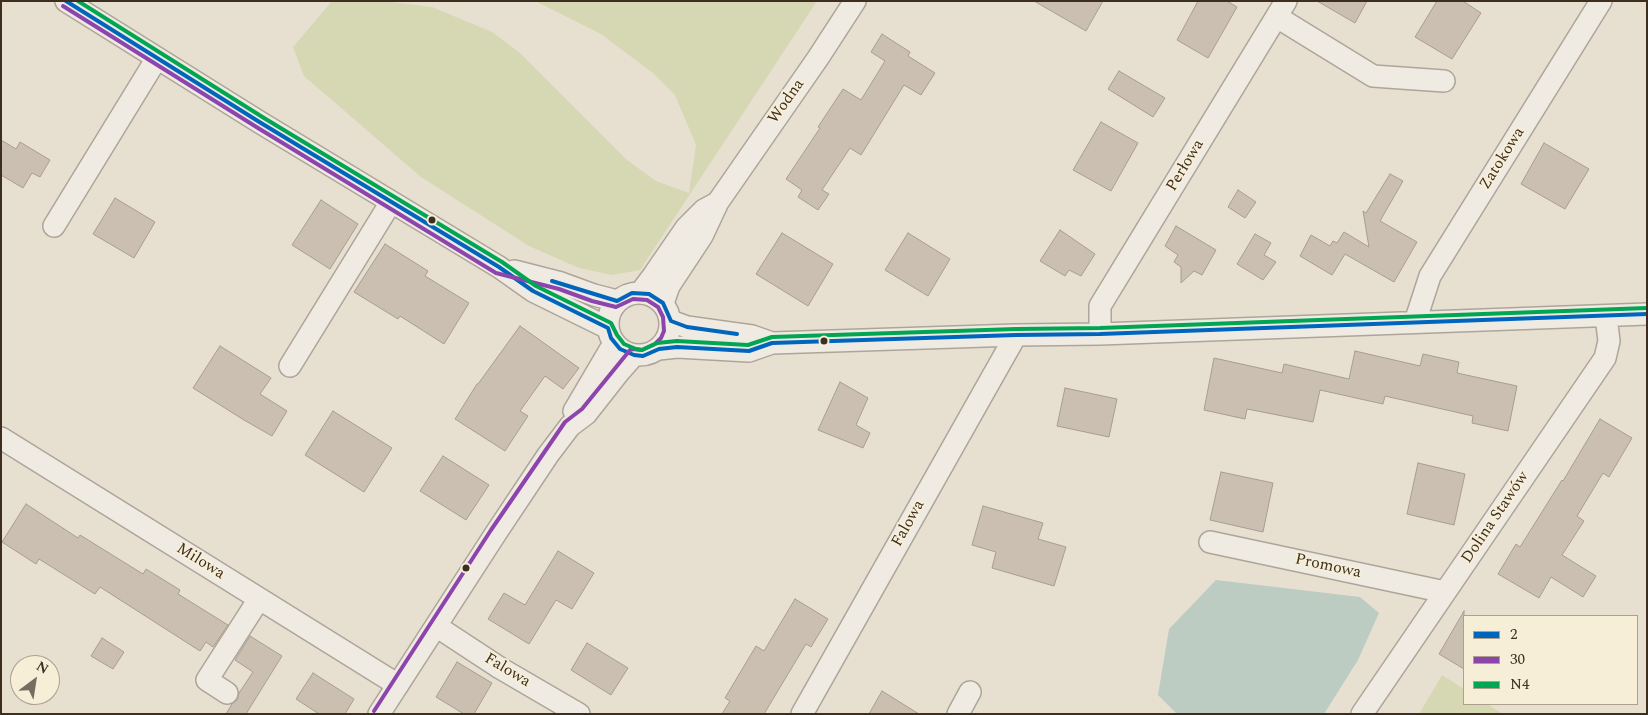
<!DOCTYPE html>
<meta charset="utf-8">
<style>
body{margin:0}
#map{position:relative;width:1648px;height:715px;overflow:hidden;background:#e7e0d1;font-family:Spectral,serif}
canvas{display:block}
.frame{position:absolute;inset:0;border:2px solid #3d2e20;pointer-events:none}
.legend{position:absolute;left:1463px;top:615px;width:175px;height:90px;box-sizing:border-box;background:#f7eed8;border:1px solid #ada18e;margin:0;padding:6px 9px;list-style:none;font-size:15px;color:#3d2e20}
.legend li{display:flex;align-items:center;gap:10px;height:25px}
.legend b{width:25px;border:1px solid #ada18e}
.north{position:absolute;left:10px;top:655px;width:50px;height:50px;box-sizing:border-box;background:#f7eed8;border:1px solid #ada18e;border-radius:50%;rotate:31deg;font-size:14px;font-weight:700;line-height:20px;text-align:center;color:#3d2e20}
.north::after{content:'';display:block;margin:auto;width:18px;height:22px;background:#786c5e;clip-path:polygon(50% 0,100% 100%,50% 72%,0 100%)}
</style>
<div id="map">
<canvas width="1648" height="715"></canvas>
<div class="frame"></div>
<ul class="legend">
<li><b style="height:6px;background:#0065bd"></b>2</li>
<li><b style="height:6px;background:#8e44ad"></b>30</li>
<li><b style="height:6px;background:#00a651"></b>N4</li>
</ul>
<div class="north">N</div>
</div>
<script>
const context = document.querySelector('canvas').getContext('2d');
context.lineJoin = 'round';
function fillPath(path, color) { context.fillStyle = color; context.fill(path, 'evenodd'); }
const toPath = rows => new Path2D(rows.map(r => 'M' + r).join(''));
function stroke(path, color, width, dash) { context.strokeStyle = color; context.lineWidth = width; context.lineCap = dash ? 'butt' : 'round'; context.setLineDash(dash || []); context.stroke(path); }
function label(font, color, halo, rows, align = 'center') {
  context.font = font + ' Spectral,serif'; context.lineWidth = 4; context.setLineDash([]); context.textBaseline = 'middle'; context.strokeStyle = halo; context.fillStyle = color; for (const [text, x, y, turn = 0] of rows) {
    context.save(); context.translate(x, y); context.rotate((+turn || 0) * Math.PI / 180); context.textAlign = isNaN(turn) ? turn : align; if (halo) context.strokeText(text, 0, 0); context.fillText(text, 0, 0); context.restore();
  }
}
fillPath(toPath([
 [332,1,383,1,432,7,492,32,520,53,627,160,656,181,689,193,696,145,675,95,653,73,601,34,535,1,817,1,640,270,612,275,579,268,529,246,421,177,304,76,293,47],
 [1442,675,1464,689,1464,704,1487,704,1503,714,1419,714]
]), '#d6d7b3');
fillPath(toPath([
 [1216,580,1360,597,1379,613,1358,660,1324,714,1177,714,1158,695,1169,629]
]), '#bcccc2');
const building = toPath([
 [1034,1,1103,1,1086,31,1034,1],
 [1198,1,1227,1,1237,7,1208,58,1177,40,1198,1],
 [1317,1,1367,1,1355,23,1317,1],
 [1437,1,1463,1,1481,13,1452,59,1415,37,1437,1],
 [882,34,910,52,908,56,935,73,921,95,904,85,861,155,850,148,822,190,829,194,818,210,798,197,802,190,786,179,820,128,818,127,843,89,861,100,885,61,871,52,882,34],
 [1119,71,1165,98,1153,117,1108,89,1119,71],
 [1101,122,1138,143,1111,191,1073,170,1101,122],
 [1,140,16,149,20,142,50,160,40,177,32,173,23,188,1,175,1,140],
 [1544,143,1589,169,1565,209,1521,184,1544,143],
 [1390,174,1403,181,1380,221,1417,242,1394,282,1345,254,1332,275,1300,256,1311,235,1330,246,1333,241,1337,243,1344,232,1369,247,1363,211,1366,213,1390,174],
 [1238,190,1256,202,1245,218,1228,207,1238,190],
 [115,198,155,222,134,258,93,234,115,198],
 [321,200,358,224,330,269,292,245,321,200],
 [1176,226,1216,250,1202,275,1194,271,1181,283,1181,267,1174,262,1178,255,1165,246,1176,226],
 [1060,230,1095,254,1081,276,1069,270,1065,276,1040,261,1060,230],
 [782,233,833,264,808,306,756,274,782,233],
 [908,233,950,259,928,296,885,270,908,233],
 [1255,234,1271,243,1264,255,1276,262,1263,280,1237,264,1255,234],
 [385,244,428,271,425,276,469,303,444,344,400,316,398,319,354,292,385,244],
 [520,326,579,368,563,389,545,376,520,411,528,416,505,451,455,419,477,384,478,384,520,326],
 [220,346,271,378,260,394,287,411,272,436,244,420,193,388,220,346],
 [1355,351,1420,366,1423,354,1459,362,1457,373,1517,386,1508,431,1472,423,1473,416,1385,396,1383,404,1320,390,1313,422,1247,409,1245,419,1204,410,1214,358,1282,373,1284,364,1349,379,1355,351],
 [840,382,868,398,856,425,870,433,863,448,818,430,840,382],
 [1065,388,1117,399,1109,437,1057,426,1065,388],
 [333,411,392,448,364,492,305,455,333,411],
 [1600,419,1632,438,1609,477,1603,473,1577,516,1584,521,1562,555,1596,576,1583,597,1551,577,1539,598,1498,574,1516,544,1520,547,1562,480,1563,481,1600,419],
 [443,456,489,485,466,520,420,491,443,456],
 [1418,463,1465,474,1454,525,1407,514,1418,463],
 [1221,472,1273,483,1263,532,1210,520,1221,472],
 [26,504,78,538,80,535,143,574,146,569,180,590,178,594,228,625,213,647,206,642,200,651,100,587,95,594,39,559,36,564,2,542,26,504],
 [983,506,1043,523,1038,539,1066,547,1054,586,992,568,996,552,972,545,983,506],
 [558,551,594,573,572,609,556,600,529,644,488,619,504,593,525,605,558,551],
 [795,599,828,619,811,647,806,644,764,714,722,714,730,701,725,698,756,646,764,651,795,599],
 [1464,611,1464,669,1439,654,1464,611],
 [250,636,282,656,246,714,226,714,232,704,237,700,239,693,253,672,235,660,250,636],
 [102,638,124,652,113,669,91,656,102,638],
 [587,643,628,668,611,695,571,670,587,643],
 [457,662,492,683,474,714,464,714,436,697,457,662],
 [313,673,354,699,345,714,319,714,296,699,313,673],
 [882,691,919,714,869,714,882,691]
]);
fillPath(building, '#cbbfb2');
stroke(building, '#a89c90', 1);
const minor = toPath([
 [66,1,261,123,499,267,533,291,608,328],
 [1277,17,1373,76,1444,81],
 [54,226,157,58],
 [514,271,561,283,594,295,617,301],
 [641,292,653,276,686,228,704,210,715,204],
 '608 324a31 31 0 1 1 62 0a31 31 0 1 1-62 0Z',
 [663,303,669,286,702,236,718,202,818,58,855,1],
 [671,321,687,327,752,336,772,343],
 [1415,322,1430,276,1601,1],
 [1100,334,1100,306,1286,1],
 [659,349,677,347,749,351,772,343,1016,335,1100,334,1647,314],
 [290,366,391,202],
 [574,411,614,343],
 [1,438,398,685],
 [1210,542,1445,592],
 [436,626,500,668,579,714],
 [227,693,207,680,259,599],
 [379,714,496,533,548,455,570,426,586,414,619,372,634,355],
 [802,714,1016,335],
 [958,714,970,692],
 [1362,714,1605,358,1609,341,1606,316]
]);
stroke(minor, '#ada599', 24);
stroke(minor, '#efebe3', 21);
stroke(toPath([
 [66,1,261,123,499,267,533,291,608,328,611,338,620,349,634,355,643,356,659,349,677,347,749,351,772,343,1016,335,1100,334,1647,314],
 [552,281,617,301,632,293,649,294,663,303,671,321,687,327,737,334]
]), '#0065bd', 4);
stroke(toPath([
 [63,6,258,128,496,273,559,289,592,301,616,307,633,299,647,300,658,307,663,317,664,331,661,338,655,344,642,350,633,349,630,350,582,409,565,422,491,530,374,711]
]), '#8e44ad', 4);
stroke(toPath([
 [78,1,264,118,502,262,536,286,611,323,617,335,624,344,636,349,642,350,657,343,677,341,748,345,772,337,1016,329,1100,328,1647,308]
]), '#00a651', 4);
for (const [x, y, r, color] of [
 [432,220,4.5,"#3d2e20"],
 [824,341,4.5,"#3d2e20"],
 [466,568,4.5,"#3d2e20"]
]) { const dot = new Path2D(); dot.arc(x, y, r, 0, 2 * Math.PI); context.fillStyle = color; context.fill(dot); stroke(dot, '#f7eed8', 2); }
label('16px', '#3d2e20', '#f7eed8', [
 ["Wodna",787,102,-55],
 ["Zatokowa",1503,159,-58],
 ["Perłowa",1186,166,-59],
 ["Dolina Stawów",1496,518,-56],
 ["Falowa",909,524,-61],
 ["Milowa",200,562,32],
 ["Promowa",1328,567,12],
 ["Falowa",507,671,31]
]);
</script>
